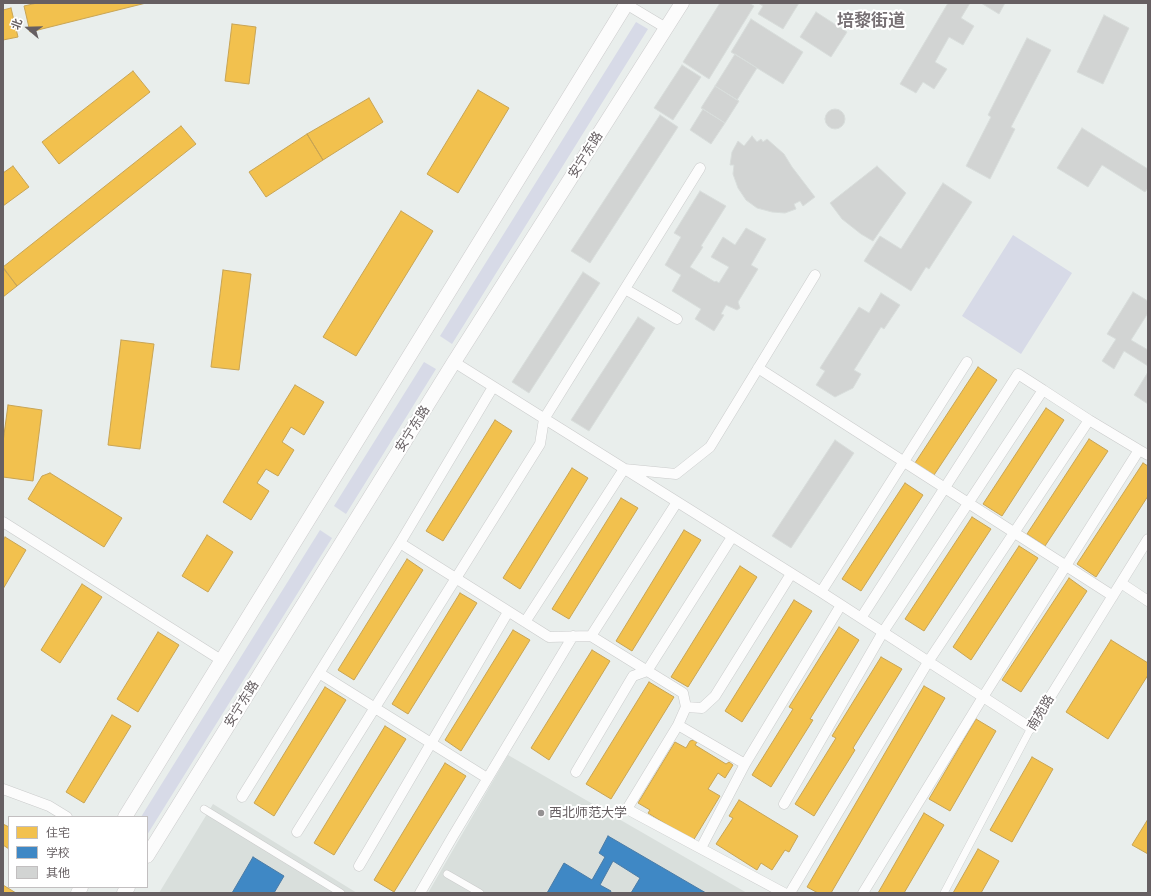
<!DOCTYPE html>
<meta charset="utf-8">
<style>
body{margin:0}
#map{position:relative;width:1151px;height:896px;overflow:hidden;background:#e9eeec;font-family:"Noto Sans","Noto Sans SC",sans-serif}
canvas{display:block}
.frame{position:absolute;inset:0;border:4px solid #665f62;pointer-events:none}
.legend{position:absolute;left:8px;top:816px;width:140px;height:72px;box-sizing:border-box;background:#fff;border:1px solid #c2bfc0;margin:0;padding:5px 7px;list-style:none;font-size:12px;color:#665f62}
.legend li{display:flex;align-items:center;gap:8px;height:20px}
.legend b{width:20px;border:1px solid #c2bfc0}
.north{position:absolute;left:8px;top:8px;width:40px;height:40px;-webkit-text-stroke:3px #fff;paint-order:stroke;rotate:290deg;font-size:11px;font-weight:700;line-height:16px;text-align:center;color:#665f62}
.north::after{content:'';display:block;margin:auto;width:14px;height:18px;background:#665f62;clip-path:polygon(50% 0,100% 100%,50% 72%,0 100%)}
</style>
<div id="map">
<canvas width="1151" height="896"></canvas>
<div class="frame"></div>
<ul class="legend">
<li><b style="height:11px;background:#f2c14e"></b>住宅</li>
<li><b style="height:11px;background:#3f88c5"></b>学校</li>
<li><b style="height:11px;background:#d2d4d3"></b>其他</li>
</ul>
<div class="north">北</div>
</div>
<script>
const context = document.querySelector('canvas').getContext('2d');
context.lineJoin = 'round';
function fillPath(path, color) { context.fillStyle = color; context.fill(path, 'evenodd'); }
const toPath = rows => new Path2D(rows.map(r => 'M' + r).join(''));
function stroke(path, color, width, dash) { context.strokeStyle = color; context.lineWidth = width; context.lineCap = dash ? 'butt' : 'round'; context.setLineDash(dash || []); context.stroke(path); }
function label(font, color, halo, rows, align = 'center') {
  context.font = font + ' "Noto Sans","Noto Sans SC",sans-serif'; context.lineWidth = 4; context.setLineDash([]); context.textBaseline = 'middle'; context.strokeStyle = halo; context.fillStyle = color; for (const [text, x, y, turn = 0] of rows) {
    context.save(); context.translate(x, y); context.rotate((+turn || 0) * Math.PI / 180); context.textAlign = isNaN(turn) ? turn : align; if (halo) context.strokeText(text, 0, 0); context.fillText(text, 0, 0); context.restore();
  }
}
fillPath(toPath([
 [508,755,747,893,428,893],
 [213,804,357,893,159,893]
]), '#d9dfdc');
fillPath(toPath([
 [636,22,648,29,452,344,440,336],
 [1013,235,1072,273,1021,354,962,316],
 [424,362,436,369,346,514,334,506],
 [320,530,332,538,147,835,147,817,141,817]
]), '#d7dae7');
const homes = toPath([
 [37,3,146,3,30,32,24,6,37,3],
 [11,8,18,37,3,40,3,10,11,8],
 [232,24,256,27,249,84,225,81,232,24],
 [133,71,150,92,59,164,42,142,133,71],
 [478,90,509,108,458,193,427,174,478,90],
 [369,98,383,122,323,160,307,134,369,98],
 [181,126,196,144,17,286,3,267,181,126],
 [307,134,323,160,266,197,249,172,307,134],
 [13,166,29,187,3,206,3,173,13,166],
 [401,211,433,231,356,356,323,337,401,211],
 [3,268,17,286,3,297,3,268],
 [223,270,251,274,239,370,211,367,223,270],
 [121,340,154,344,140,449,108,445,121,340],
 [978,367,997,380,934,475,915,463,978,367],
 [295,385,324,402,304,435,291,427,282,442,294,450,278,476,266,469,257,483,269,491,251,520,223,502,295,385],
 [8,405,42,410,33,481,3,477,3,442,8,405],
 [1046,408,1064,420,1002,516,983,504,1046,408],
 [495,420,512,431,443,541,426,531,495,420],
 [1089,439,1108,451,1045,546,1027,534,1089,439],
 [1143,463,1148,466,1148,496,1096,577,1077,564,1143,463],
 [572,468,588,478,520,589,503,578,572,468],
 [50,473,122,518,104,547,28,499,42,476,50,473],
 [905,483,923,495,861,591,842,579,905,483],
 [621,498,638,508,569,619,552,609,621,498],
 [972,517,991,529,924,631,905,619,972,517],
 [684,530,701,540,632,651,616,641,684,530],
 [207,535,233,552,208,592,182,576,207,535],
 [5,537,26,550,3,589,3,541,5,537],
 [1019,546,1038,558,971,660,953,647,1019,546],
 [407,559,423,570,354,680,338,670,407,559],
 [740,566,757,577,688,687,671,677,740,566],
 [1069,578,1087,591,1021,692,1002,680,1069,578],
 [82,584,102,597,60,663,41,650,82,584],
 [460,593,477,603,408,714,392,704,460,593],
 [794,600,812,611,742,722,725,711,794,600],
 [839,627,859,640,810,719,813,720,771,787,752,775,793,709,789,707,839,627],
 [513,630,530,640,461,751,445,740,513,630],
 [158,632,179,645,138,712,117,699,158,632],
 [1111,640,1148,663,1148,675,1108,739,1066,712,1111,640],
 [592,650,610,661,549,760,531,748,592,650],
 [881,657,902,669,853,748,855,750,814,816,795,804,836,738,832,736,881,657],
 [649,682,674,697,611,799,586,784,649,682],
 [924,686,945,698,831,893,818,893,807,887,924,686],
 [325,687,346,700,274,816,254,803,325,687],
 [112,715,131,726,84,803,66,792,112,715],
 [976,719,996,731,950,811,929,799,976,719],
 [385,726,406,739,334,855,314,843,385,726],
 [694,740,697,742,695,745,726,764,729,762,733,765,725,778,718,773,708,789,720,796,693,841,648,813,650,810,638,803,675,742,686,748,690,741,694,740],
 [1032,757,1053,769,1012,842,990,830,1032,757],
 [445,763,466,776,394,892,374,880,445,763],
 [739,800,798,836,789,852,785,850,772,870,761,863,757,870,716,844,733,818,729,816,739,800],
 [924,813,944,825,904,893,878,893,924,813],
 [1148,819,1148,854,1132,845,1148,819],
 [3,824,9,827,9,849,3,845,3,824],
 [978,849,999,861,981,893,953,893,978,849],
 [3,885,16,893,3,893,3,885]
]);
fillPath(homes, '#f2c14e');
stroke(homes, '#c8a454', 1);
const schools = toPath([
 [608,836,706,893,631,893,640,878,613,861,600,885,611,891,610,893,547,893,564,863,592,880,605,857,599,853,608,836],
 [253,857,284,876,274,893,232,893,253,857]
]);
fillPath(schools, '#3f88c5');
stroke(schools, '#4b7ca7', 1);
const building = toPath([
 [720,3,749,3,754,6,709,79,683,62,720,3],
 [758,3,799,3,783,29,758,14,763,6,758,3],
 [948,3,970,3,961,18,974,26,963,45,949,37,935,62,947,69,934,89,923,82,916,93,900,84,948,3],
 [981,3,1005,3,999,14,981,3],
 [816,12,847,32,831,57,800,37,816,12],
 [1104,15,1129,28,1103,84,1077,72,1104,15],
 [751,19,803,52,783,84,731,52,751,19],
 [1027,38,1051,50,1011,127,1015,129,990,179,966,166,991,117,988,115,1027,38],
 [735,54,757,68,737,100,715,86,735,54],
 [682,65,701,77,673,120,654,108,682,65],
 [715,86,739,101,725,123,701,108,715,86],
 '825 119a10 10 0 1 1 20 0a10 10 0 1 1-20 0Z',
 [703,109,725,123,711,144,690,130,703,109],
 [660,115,678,127,590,263,571,251,660,115],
 [1082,128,1148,169,1148,188,1145,192,1102,165,1088,187,1057,168,1082,128],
 [752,136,757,142,761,139,763,142,767,139,784,154,792,167,815,197,803,206,800,201,794,204,796,209,785,213,772,212,757,208,746,200,738,188,733,174,734,165,730,165,732,152,738,141,744,146,752,136],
 [877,166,906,193,873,241,861,234,842,219,830,203,877,166],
 [943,183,972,202,929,269,926,267,911,291,864,261,880,236,901,249,943,183],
 [700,191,726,206,701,246,703,247,690,267,715,282,716,281,719,283,729,267,711,257,723,237,735,245,746,228,766,239,751,265,758,269,738,302,740,308,737,310,726,305,721,314,724,315,714,331,695,319,701,309,672,291,681,275,665,265,681,237,674,233,700,191],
 [583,272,600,283,529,393,512,382,583,272],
 [1133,292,1148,301,1148,313,1131,340,1148,350,1148,366,1124,351,1114,369,1102,361,1116,339,1107,334,1133,292],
 [881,293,900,305,884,329,881,327,854,370,861,374,853,388,835,397,816,385,825,371,820,368,859,307,869,313,881,293],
 [638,317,655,328,589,431,571,420,638,317],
 [1148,372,1148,404,1134,395,1148,372],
 [835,440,854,453,791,548,772,536,835,440]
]);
fillPath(building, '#d2d4d3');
stroke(building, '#d8dddb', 1);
const pedestrian = toPath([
 [204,809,341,893],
 [447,874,480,893],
 [944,893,1031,728]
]);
const minor = toPath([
 [626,4,666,28],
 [625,289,677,319],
 [454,362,821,592,1031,728,1148,539],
 [758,368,1113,596],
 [493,387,400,543,549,637,591,636,683,693,686,707,678,725,627,809,784,893],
 [1139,450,1148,455],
 [3,522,221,660],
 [1121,583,1148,601],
 [821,592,967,362],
 [525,622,624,469,676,474,710,447,815,275],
 [591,636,677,502],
 [319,673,487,778],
 [686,707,702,708,715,696,791,574],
 [678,725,745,764,841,605],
 [576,772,633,676,647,671,732,537],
 [3,789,49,806,67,817],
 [242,797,400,543],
 [784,804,883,632,1043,390,1018,374,861,618],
 [297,832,540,444,544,419,700,168],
 [701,848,745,764],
 [359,866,508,612],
 [420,893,453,836,573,636],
 [790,893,928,662,1089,420,1043,390],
 [863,893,983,697,1139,450,1089,420]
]);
const secondary = toPath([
 [125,817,627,3],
 [147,856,454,362,682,3],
 [78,893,81,887],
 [124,893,128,887]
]);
stroke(pedestrian, '#cacbcb', 8);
stroke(minor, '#cacbcb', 11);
stroke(secondary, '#cccbcc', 15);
stroke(pedestrian, '#fcfcfc', 7);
stroke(minor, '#fcfcfc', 10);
stroke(secondary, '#fcfcfc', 14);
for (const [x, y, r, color] of [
 [541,813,4,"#949192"]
]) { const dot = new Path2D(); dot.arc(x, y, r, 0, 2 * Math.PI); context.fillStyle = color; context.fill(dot); stroke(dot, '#fff', 1.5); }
label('13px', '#665f62', '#fff', [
 ["安宁东路",586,155,-58],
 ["安宁东路",413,429,-58],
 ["安宁东路",242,704,-58],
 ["南苑路",1041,713,-59]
]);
label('13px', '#665f62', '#fff', [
 ["西北师范大学",549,813]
], 'left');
label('bold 17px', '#777074', '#fff', [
 ["培黎街道",871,21]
]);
</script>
